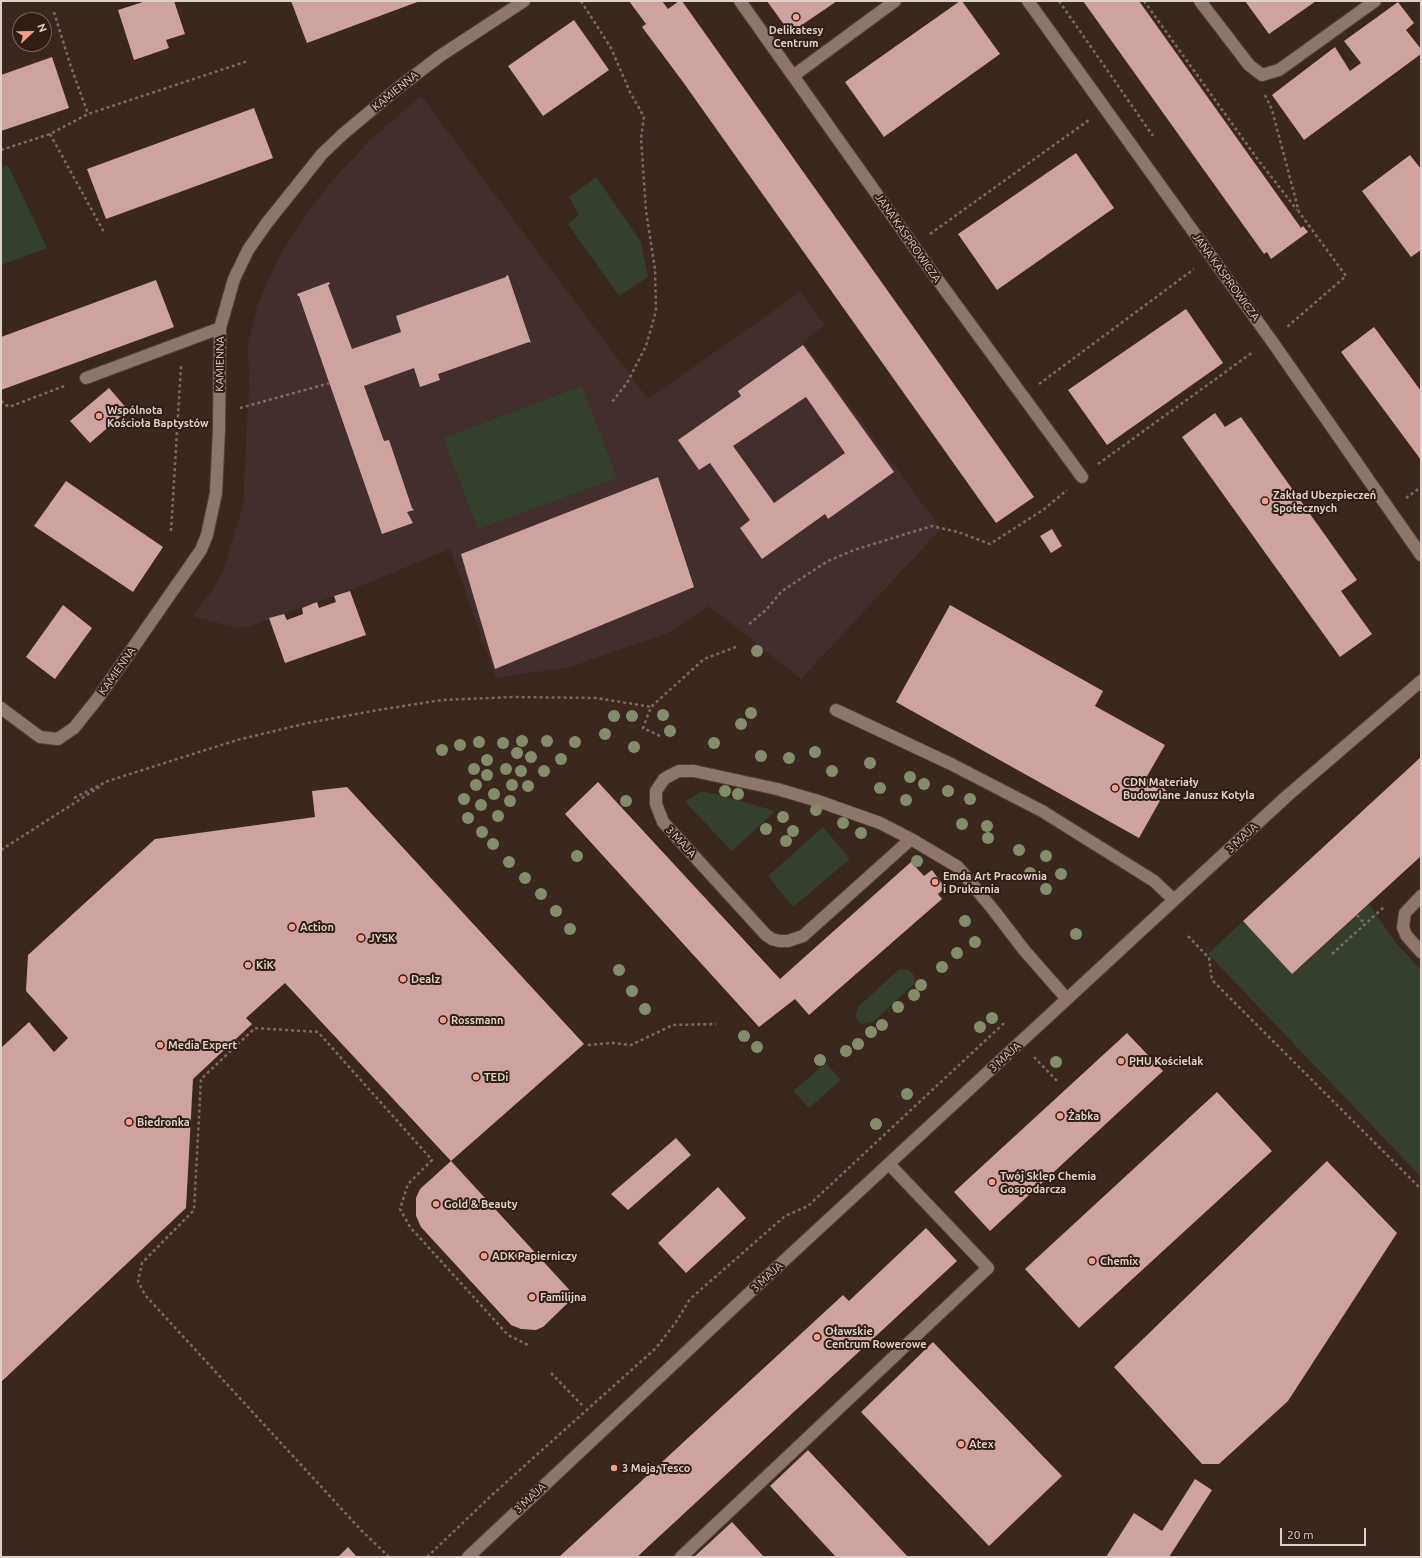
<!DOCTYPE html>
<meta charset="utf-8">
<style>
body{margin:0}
#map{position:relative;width:1422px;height:1558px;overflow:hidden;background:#3a271e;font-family:Ubuntu,sans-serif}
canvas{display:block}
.frame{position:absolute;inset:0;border:2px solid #ded1cb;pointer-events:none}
.north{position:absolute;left:12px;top:12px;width:40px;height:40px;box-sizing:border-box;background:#301d14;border:1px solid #76655d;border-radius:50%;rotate:68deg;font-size:11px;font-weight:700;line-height:16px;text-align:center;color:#ded1cb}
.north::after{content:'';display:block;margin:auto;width:14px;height:18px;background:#f49e8a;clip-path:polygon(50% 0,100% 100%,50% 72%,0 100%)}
.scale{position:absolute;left:1280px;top:1528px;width:86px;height:18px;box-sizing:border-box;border:2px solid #ded1cb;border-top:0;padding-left:5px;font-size:12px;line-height:14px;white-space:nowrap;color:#ded1cb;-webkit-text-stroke:3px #301d14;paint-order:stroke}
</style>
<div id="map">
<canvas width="1422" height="1558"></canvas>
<div class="frame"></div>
<div class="north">N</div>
<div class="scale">20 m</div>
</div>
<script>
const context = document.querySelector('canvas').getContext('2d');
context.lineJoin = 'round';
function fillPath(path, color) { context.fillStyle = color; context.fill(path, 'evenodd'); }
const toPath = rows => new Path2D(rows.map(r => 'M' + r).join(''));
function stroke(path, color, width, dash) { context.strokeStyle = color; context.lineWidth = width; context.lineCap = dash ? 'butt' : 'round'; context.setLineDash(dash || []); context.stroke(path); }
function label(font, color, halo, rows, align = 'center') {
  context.font = font + ' Ubuntu,sans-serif'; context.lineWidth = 4; context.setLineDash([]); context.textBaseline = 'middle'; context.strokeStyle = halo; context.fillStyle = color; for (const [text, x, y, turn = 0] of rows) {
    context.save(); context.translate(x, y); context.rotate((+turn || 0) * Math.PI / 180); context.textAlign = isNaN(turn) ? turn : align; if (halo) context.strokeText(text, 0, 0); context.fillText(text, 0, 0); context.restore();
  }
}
fillPath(toPath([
 [421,96,648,399,800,292,825,325,803,342,941,529,801,679,709,606,668,633,570,667,496,678,450,549,358,587,248,627,237,628,192,616,212,591,223,571,243,505,249,384,248,344,258,304,276,263,296,229,330,183,369,141]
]), '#422e2d');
fillPath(toPath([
 [8,165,47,248,1,265,1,167],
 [596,177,641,242,648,277,619,296,568,224,579,215,569,197],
 [582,386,617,478,478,529,443,438],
 [701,791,720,795,775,811,732,851,685,802],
 [823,827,850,859,793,907,768,876],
 [1369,904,1396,943,1421,970,1421,1177,1208,954,1243,921,1292,974],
 [901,969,909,970,912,973,914,976,914,984,873,1022,861,1024,855,1017,858,1007,897,971],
 [826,1063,841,1080,809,1108,793,1091]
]), '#353f2d');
fillPath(toPath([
 [146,1,174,1,185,34,166,40,169,48,134,60,118,10],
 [291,1,420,1,307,43],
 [629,1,662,1,668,9,679,1,682,1,1034,497,996,523,683,82,642,27,646,24],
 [767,1,837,1,790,33],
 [960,1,962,1,1000,54,884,137,845,82],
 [1083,1,1139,1,1301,228,1303,226,1308,232,1271,259,1267,252,1264,254],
 [1245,1,1316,1,1269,34],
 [1398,2,1414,23,1406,30,1421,49,1421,54,1304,140,1272,95,1335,47,1350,71,1361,63,1344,41],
 [574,20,609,70,543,116,508,66],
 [52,57,69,108,1,131,1,75],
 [254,108,273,158,106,219,87,169],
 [1076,153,1114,208,997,290,958,234],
 [1410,155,1421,169,1421,250,1411,257,1362,191],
 [508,275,531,343,529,342,438,374,440,380,420,387,414,368,364,386,384,441,389,440,412,508,414,510,407,512,413,523,382,534,299,296,298,296,297,294,329,282,330,284,328,285,352,349,401,332,396,316,506,277,506,276],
 [156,280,174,327,1,390,1,337],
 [1186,309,1223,363,1107,445,1068,390],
 [1374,327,1421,391,1421,460,1341,352],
 [803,345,894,472,828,519,825,514,762,559,740,528,750,520,710,463,699,470,678,440,741,396,738,391],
 [806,397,845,453,774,503,733,446],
 [109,388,128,410,90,443,70,421],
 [1215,413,1225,427,1241,417,1357,580,1341,591,1372,634,1340,657,1182,437],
 [658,477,694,587,495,669,461,554],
 [66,481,163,547,133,592,34,526],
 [1052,529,1062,546,1051,553,1040,536],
 [350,591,366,635,285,663,269,618,284,614,287,620,303,614,302,608,317,602,319,608,336,602,334,596],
 [63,605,92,628,55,679,26,657],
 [950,605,1103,691,1095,706,1165,745,1146,778,1166,790,1139,838,896,702],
 [1421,757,1421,856,1292,974,1243,921],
 [598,782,780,979,911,862,924,876,932,870,945,888,938,894,942,899,809,1015,795,999,759,1027,565,814],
 [347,787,584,1044,451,1161,285,983,246,1018,252,1024,193,1079,186,1208,1,1382,1,1048,29,1022,54,1052,68,1038,26,991,28,955,155,839,315,817,312,791],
 [1127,1033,1163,1071,990,1231,954,1192],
 [1217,1092,1272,1151,1079,1328,1025,1269],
 [676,1138,691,1155,628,1210,611,1194],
 [451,1161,575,1296,543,1327,536,1330,521,1329,511,1325,421,1227,416,1216,416,1198,420,1189],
 [1327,1161,1397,1233,1288,1401,1219,1464,1202,1464,1114,1367],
 [718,1187,746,1218,686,1273,658,1243],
 [926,1228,957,1261,637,1557,559,1557,843,1295,849,1301],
 [933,1342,1062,1476,989,1546,861,1412],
 [808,1450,853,1498,908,1557,836,1557,770,1486],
 [1195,1479,1212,1490,1169,1557,1106,1557,1134,1513,1162,1531],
 [732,1522,764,1557,694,1557],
 [348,1547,357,1557,338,1557]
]), '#cea29e');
const minor = toPath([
 [740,1,932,272,1082,477],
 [1028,1,1271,340,1421,555],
 [1200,1,1249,65,1262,75,1279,70,1375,1],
 [793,76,895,1],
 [86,378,220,328],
 [1,708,40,737,58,739,74,728,98,698,201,550,207,535,216,493,219,430,220,328,234,279,248,250,266,224,322,154,343,134,398,88,440,56,524,1],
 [836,710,951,764,1042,811,1154,881,1174,900],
 [911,839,803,936,788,941,779,941,772,939,766,935,663,822,656,804,656,791,664,779,671,775,679,771,694,771,777,789,818,801,880,823,911,839,958,867,995,912,1024,950,1067,999],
 [1421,896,1405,913,1403,927,1406,935,1421,952],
 [468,1557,748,1294,1174,900,1287,796,1421,681],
 [681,1557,988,1268,889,1164]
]);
stroke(minor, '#52423a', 14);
stroke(toPath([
 [581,1,611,48,630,92,644,117,641,138,646,211,655,269,656,311,646,346,627,383,612,402],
 [1059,1,1153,136],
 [1144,1,1256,157,1297,210],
 [54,12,71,67,88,114],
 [1265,95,1272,110,1299,212,1346,276,1287,327],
 [50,134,105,234],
 [1,150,50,134,88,114,248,61],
 [930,234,1089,120],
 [1039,384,1194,269],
 [1,401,9,407,67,385],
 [240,408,330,383],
 [1098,464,1253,352],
 [1406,498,1421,487],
 [171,531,181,366],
 [749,624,766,610,782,591,828,561,854,550,932,526,958,532,990,544,1043,510,1067,490],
 [660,736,643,728,651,707,704,659,736,647],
 [74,798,108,781,237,740,308,723,378,710,442,700,513,697,597,698,651,707],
 [1,850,101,786],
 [1357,915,1365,924],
 [1188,936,1209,958,1212,980,1421,1189],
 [1332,954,1384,907],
 [588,1045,613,1043,631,1045,673,1025,716,1024],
 [1034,1057,1057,1081],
 [551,1373,582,1405],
 [389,1557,361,1530,145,1295,138,1281,142,1263,194,1210,201,1079,255,1028,318,1032,432,1160,408,1184,400,1209,410,1227,508,1335,530,1346],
 [427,1557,493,1494,656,1348,676,1322,690,1299,785,1216,808,1206,1003,1024,1006,1027]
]), '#7c6b63', 2.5, [3, 3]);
stroke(minor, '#8d766b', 12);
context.fillStyle = '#848d6a';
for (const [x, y] of [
 [757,651],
 [751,713],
 [663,715],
 [614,716],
 [632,716],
 [741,724],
 [670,731],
 [605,734],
 [522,741],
 [547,741],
 [479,742],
 [575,742],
 [503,743],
 [714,743],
 [460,745],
 [634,747],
 [442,750],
 [815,752],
 [517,753],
 [761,756],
 [531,757],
 [789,758],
 [561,759],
 [487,760],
 [870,763],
 [474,769],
 [506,769],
 [521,771],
 [544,771],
 [832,771],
 [487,775],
 [910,777],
 [924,784],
 [476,785],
 [512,785],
 [528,786],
 [880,788],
 [725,791],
 [948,791],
 [494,794],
 [738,794],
 [464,799],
 [970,799],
 [906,800],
 [510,801],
 [626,801],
 [481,805],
 [816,810],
 [498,816],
 [783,817],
 [468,818],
 [843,823],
 [962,824],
 [987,826],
 [766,829],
 [793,831],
 [482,832],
 [861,833],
 [988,838],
 [786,841],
 [493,844],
 [1019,850],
 [577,856],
 [1046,856],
 [917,861],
 [509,862],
 [1030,873],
 [1061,874],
 [525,878],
 [1046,889],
 [541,894],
 [556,911],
 [965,921],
 [570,929],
 [1076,934],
 [975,942],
 [957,953],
 [942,967],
 [619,970],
 [921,985],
 [632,991],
 [914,995],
 [898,1007],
 [645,1009],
 [992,1018],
 [882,1025],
 [980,1027],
 [871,1032],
 [744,1036],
 [858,1044],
 [757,1047],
 [846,1051],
 [820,1060],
 [1056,1062],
 [907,1094],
 [876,1124]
]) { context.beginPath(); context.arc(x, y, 6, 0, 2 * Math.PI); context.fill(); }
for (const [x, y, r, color] of [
 [796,17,4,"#f49e8a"],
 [99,416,4,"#f49e8a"],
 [1265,501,4,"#f49e8a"],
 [1115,788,4,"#f49e8a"],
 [935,882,4,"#f49e8a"],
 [292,927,4,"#f49e8a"],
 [361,938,4,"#f49e8a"],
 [248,965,4,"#f49e8a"],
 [403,979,4,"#f49e8a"],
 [443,1020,4,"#f49e8a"],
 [160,1045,4,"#f49e8a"],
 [1121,1061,4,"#f49e8a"],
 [476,1077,4,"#f49e8a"],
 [1060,1116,4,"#f49e8a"],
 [129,1122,4,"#f49e8a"],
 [992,1182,4,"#f49e8a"],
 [436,1204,4,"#f49e8a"],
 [484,1256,4,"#f49e8a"],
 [1092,1261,4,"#f49e8a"],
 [532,1297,4,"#f49e8a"],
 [817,1337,4,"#f49e8a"],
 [961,1444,4,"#f49e8a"],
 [614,1468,4,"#f49e8a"]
]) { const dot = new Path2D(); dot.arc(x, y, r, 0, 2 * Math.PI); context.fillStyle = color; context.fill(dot); stroke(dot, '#301d14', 1.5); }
label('bold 11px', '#ded1cb', '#301d14', [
 ["Delikatesy",796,30,"center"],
 ["Centrum",796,43,"center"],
 ["Wspólnota",107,410],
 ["Kościoła Baptystów",107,423],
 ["Zakład Ubezpieczeń",1273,495],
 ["Społecznych",1273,508],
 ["CDN Materiały",1123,782],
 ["Budowlane Janusz Kotyla",1123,795],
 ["Emda Art Pracownia",943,876],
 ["i Drukarnia",943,889],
 ["Action",300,927],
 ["JYSK",369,938],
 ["KiK",256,965],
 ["Dealz",411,979],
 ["Rossmann",451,1020],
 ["Media Expert",168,1045],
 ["PHU Kościelak",1129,1061],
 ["TEDi",484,1077],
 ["Żabka",1068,1116],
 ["Biedronka",137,1122],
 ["Twój Sklep Chemia",1000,1176],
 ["Gospodarcza",1000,1189],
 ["Gold & Beauty",444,1204],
 ["ADK Papierniczy",492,1256],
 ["Chemix",1100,1261],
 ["Familijna",540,1297],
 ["Oławskie",825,1331],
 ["Centrum Rowerowe",825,1344],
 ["Atex",969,1444],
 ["3 Maja, Tesco",622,1468]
], 'left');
label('11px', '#ded1cb', '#301d14', [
 ["KAMIENNA",395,91,-39],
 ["JANA KASPROWICZA",908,238,55],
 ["JANA KASPROWICZA",1226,277,54],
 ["KAMIENNA",220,364,-89],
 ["KAMIENNA",117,671,-55],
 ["3 MAJA",1242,838,-43],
 ["3 MAJA",681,842,47],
 ["3 MAJA",1005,1057,-42],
 ["3 MAJA",767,1277,-43],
 ["3 MAJA",530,1498,-43]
]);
</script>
